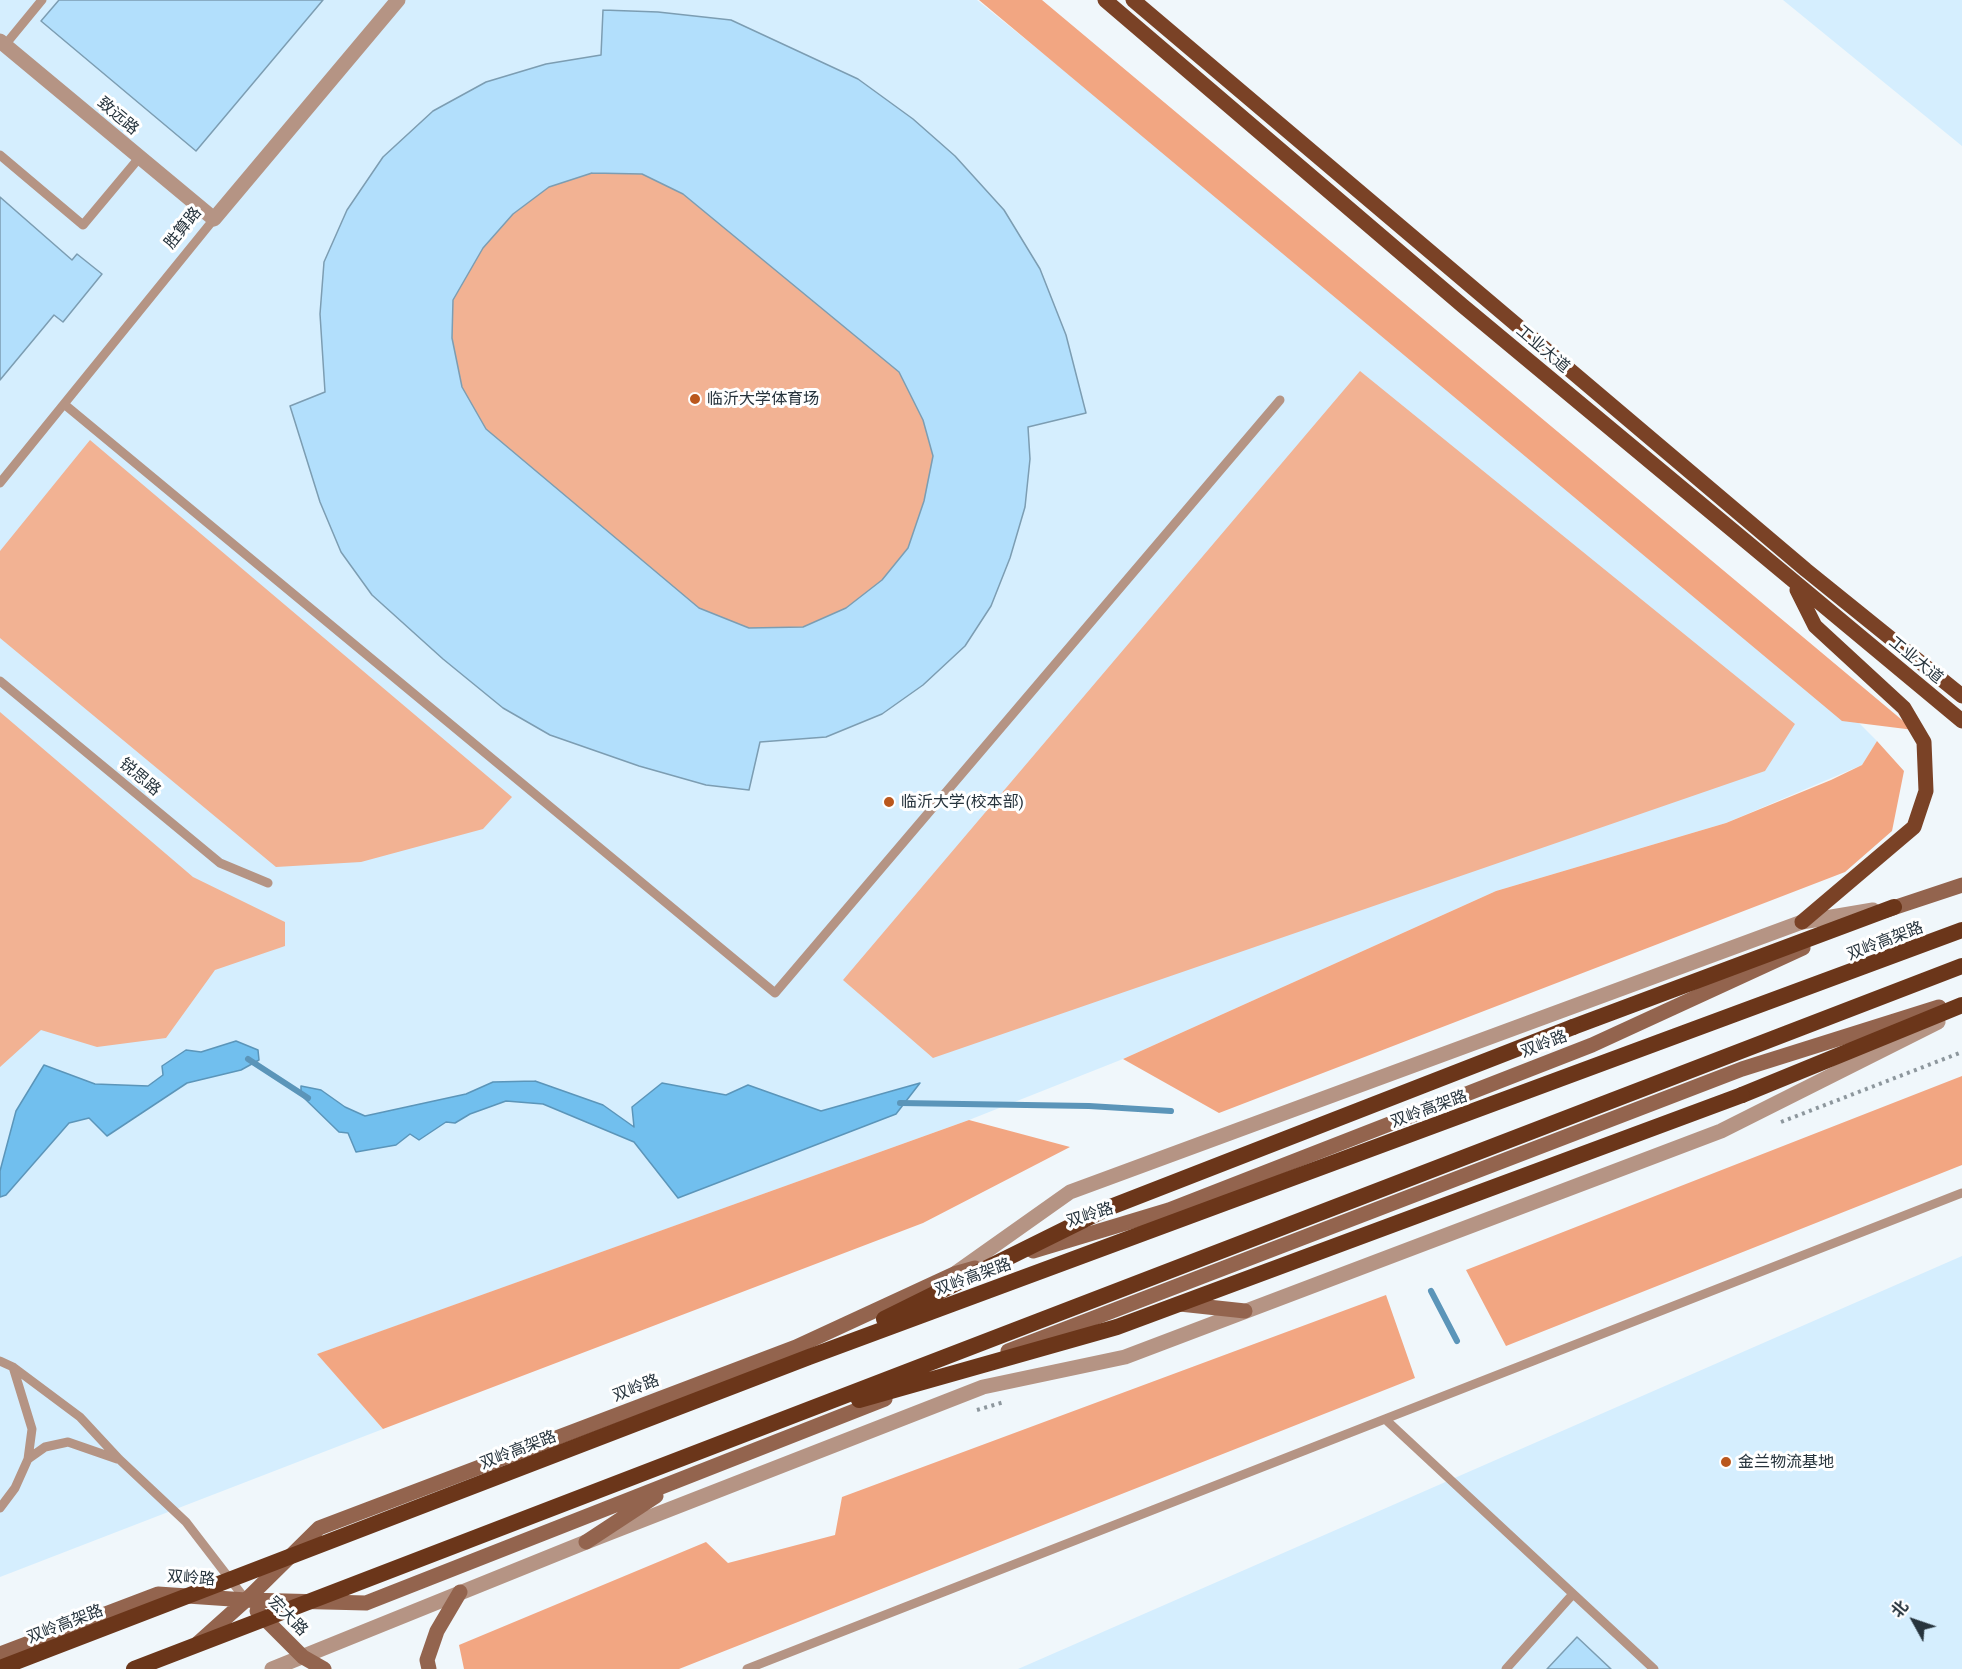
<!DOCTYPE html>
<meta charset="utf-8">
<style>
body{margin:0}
#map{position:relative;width:1962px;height:1669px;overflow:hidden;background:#f0f7fb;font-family:"Crimson Pro","Noto Sans SC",serif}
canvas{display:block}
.north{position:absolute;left:1884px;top:1591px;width:60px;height:60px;-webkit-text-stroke:4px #fff;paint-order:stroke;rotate:310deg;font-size:16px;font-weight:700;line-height:24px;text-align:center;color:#27343d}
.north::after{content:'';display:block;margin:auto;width:21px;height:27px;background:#27343d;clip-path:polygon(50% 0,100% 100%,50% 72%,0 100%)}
</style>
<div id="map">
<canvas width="1962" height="1669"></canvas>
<div class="north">北</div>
</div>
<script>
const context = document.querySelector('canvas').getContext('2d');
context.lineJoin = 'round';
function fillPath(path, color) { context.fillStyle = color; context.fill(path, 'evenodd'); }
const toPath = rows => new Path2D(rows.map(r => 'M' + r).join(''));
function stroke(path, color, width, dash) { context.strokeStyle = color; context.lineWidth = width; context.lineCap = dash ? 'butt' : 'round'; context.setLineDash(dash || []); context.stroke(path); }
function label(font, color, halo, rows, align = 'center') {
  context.font = font + ' "Crimson Pro","Noto Sans SC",serif'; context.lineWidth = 6; context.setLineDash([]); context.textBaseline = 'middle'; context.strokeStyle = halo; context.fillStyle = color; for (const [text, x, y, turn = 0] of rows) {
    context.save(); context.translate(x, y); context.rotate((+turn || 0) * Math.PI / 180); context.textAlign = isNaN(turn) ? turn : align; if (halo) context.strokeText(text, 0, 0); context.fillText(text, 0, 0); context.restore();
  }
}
fillPath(toPath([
 [0,0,977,0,1536,452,1843,707,1877,741,1862,765,1726,823,1496,891,1123,1059,969,1120,318,1354,383,1429,0,1577],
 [1783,0,1962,0,1962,146],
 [1962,1256,1962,1669,1018,1669]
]), '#d5eefe');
fillPath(toPath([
 [603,10,731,20,858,79,913,119,955,156,1004,210,1040,269,1066,335,1086,413,1028,427,1030,459,1025,507,1010,558,991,606,965,646,923,685,760,742,749,790,706,785,639,766,550,735,503,708,320,502,290,406,325,392,320,314,324,262,347,210,383,157,433,111,486,82,546,64,601,55],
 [1360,371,1795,724,1765,771,933,1058,843,980],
 [90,440,512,797,483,829,361,862,276,867,0,638,0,551],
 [0,712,193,877,285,922,285,946,215,970,166,1038,97,1047,41,1030,0,1067]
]), '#f2b293');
fillPath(toPath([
 [979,0,1042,0,1914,730,1842,721],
 [1877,741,1904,771,1892,831,1845,872,1219,1113,1123,1059,1496,891,1726,823,1831,780,1862,765],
 [1962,1076,1962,1165,1506,1346,1466,1270],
 [969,1120,1070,1147,923,1223,383,1429,317,1354],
 [1386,1295,1415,1378,679,1669,464,1669,459,1645,706,1542,728,1563,835,1535,842,1497]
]), '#f2a682');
const water = toPath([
 [236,1041,258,1050,259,1060,241,1070,187,1083,107,1136,89,1118,69,1123,6,1195,0,1197,0,1171,16,1111,44,1065,95,1084,148,1086,163,1075,162,1066,186,1050,201,1052,236,1041],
 [535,1081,603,1105,634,1127,632,1107,662,1083,726,1095,748,1085,821,1111,920,1083,896,1114,678,1198,634,1142,543,1104,506,1101,470,1114,455,1123,446,1122,419,1140,410,1134,396,1145,356,1152,348,1133,339,1132,301,1095,301,1086,321,1090,345,1107,365,1116,466,1094,493,1082,535,1081]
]);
fillPath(water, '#71bfee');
stroke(water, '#5b95b9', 1.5);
stroke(toPath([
 [248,1059,308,1098],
 [900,1103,1089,1106,1171,1111],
 [1431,1291,1457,1341]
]), '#5b95b9', 6);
const building = toPath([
 [59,0,323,0,196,151,41,21,59,0],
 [603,10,658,12,731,20,858,79,913,119,955,156,1004,210,1040,269,1066,335,1086,413,1028,427,1030,459,1025,507,1010,558,991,606,965,646,923,685,882,714,826,737,760,742,749,790,706,785,639,766,550,735,503,708,443,659,372,595,341,552,320,502,290,406,325,392,320,314,324,262,347,210,383,157,433,111,486,82,546,64,601,55,603,10],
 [592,173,642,174,683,194,899,372,923,420,933,456,924,501,908,548,882,580,846,608,803,627,749,628,699,608,486,429,462,387,452,338,453,300,483,248,513,214,549,187,592,173],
 [0,197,72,260,77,254,102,274,63,322,54,315,0,380,0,197],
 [1577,1637,1611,1669,1547,1669,1577,1637]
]);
fillPath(building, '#b2dffc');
stroke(building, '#7c9db2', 1.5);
stroke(toPath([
 [1781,1122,1962,1052],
 [977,1410,1004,1402]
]), '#8d979d', 4, [3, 4.5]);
stroke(toPath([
 [5,45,42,0],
 [0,155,83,225,139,158],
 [64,404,775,993,1280,400],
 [0,483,214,219],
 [0,681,220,863,268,883],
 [0,1361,13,1367,80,1417,119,1459,186,1522,246,1600],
 [1385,1419,1654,1669],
 [28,1459,45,1447,68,1442,117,1459],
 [0,1508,15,1488,28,1459,32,1429,13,1367],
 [747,1669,1962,1193],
 [1506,1669,1573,1594]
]), '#b59484', 9);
stroke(toPath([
 [0,41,214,219,398,0]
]), '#b59484', 15);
stroke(toPath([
 [957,1272,1070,1192,1802,922,1873,910],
 [272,1669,586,1542,983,1387,1125,1357,1721,1131,1938,1022]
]), '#b59484', 15);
stroke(toPath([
 [1884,911,1962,885],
 [1033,1251,1169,1210,1592,1045,1803,948],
 [1180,1304,1245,1311],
 [1008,1351,1742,1069,1939,1007],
 [586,1542,656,1496],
 [257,1611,303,1657,324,1669],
 [198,1643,246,1600,319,1528,796,1347,954,1274,975,1268],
 [0,1654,158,1594,246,1600,366,1603,885,1399],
 [429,1669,427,1660,437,1631,460,1592]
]), '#93644e', 15);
stroke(toPath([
 [1105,0,1463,306,1962,721],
 [1133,0,1806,570,1962,696],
 [1797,590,1815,626,1904,708,1924,742,1926,791,1914,827,1802,922]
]), '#7a4226', 15);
stroke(toPath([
 [1573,1027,1894,907],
 [1742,1095,1962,1005]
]), '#6b361a', 16);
stroke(toPath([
 [884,1319,1108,1208,1573,1027],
 [859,1400,1117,1327,1742,1095],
 [0,1668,809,1357,1962,930],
 [134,1669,1962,966]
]), '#6b361a', 16);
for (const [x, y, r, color] of [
 [695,399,6,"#ba571d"],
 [889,802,6,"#ba571d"],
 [1726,1462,6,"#ba571d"]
]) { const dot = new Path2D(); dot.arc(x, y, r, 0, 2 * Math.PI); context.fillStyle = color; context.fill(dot); stroke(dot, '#fff', 2); }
label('16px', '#27343d', '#fff', [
 ["致远路",118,116,40],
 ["胜算路",183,228,-51],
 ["工业大道",1543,349,40],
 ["工业大道",1916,660,39],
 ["锐思路",140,777,40],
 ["双岭高架路",1885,941,-21],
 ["双岭路",1544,1044,-21],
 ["双岭高架路",1429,1109,-20],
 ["双岭路",1090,1215,-17],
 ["双岭高架路",973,1277,-20],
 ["双岭路",636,1388,-21],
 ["双岭高架路",518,1450,-21],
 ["双岭路",191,1578,4],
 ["宏大路",288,1616,45],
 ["双岭高架路",65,1624,-21]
]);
label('16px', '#27343d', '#fff', [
 ["临沂大学体育场",707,399],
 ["临沂大学(校本部)",901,802],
 ["金兰物流基地",1738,1462]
], 'left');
</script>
